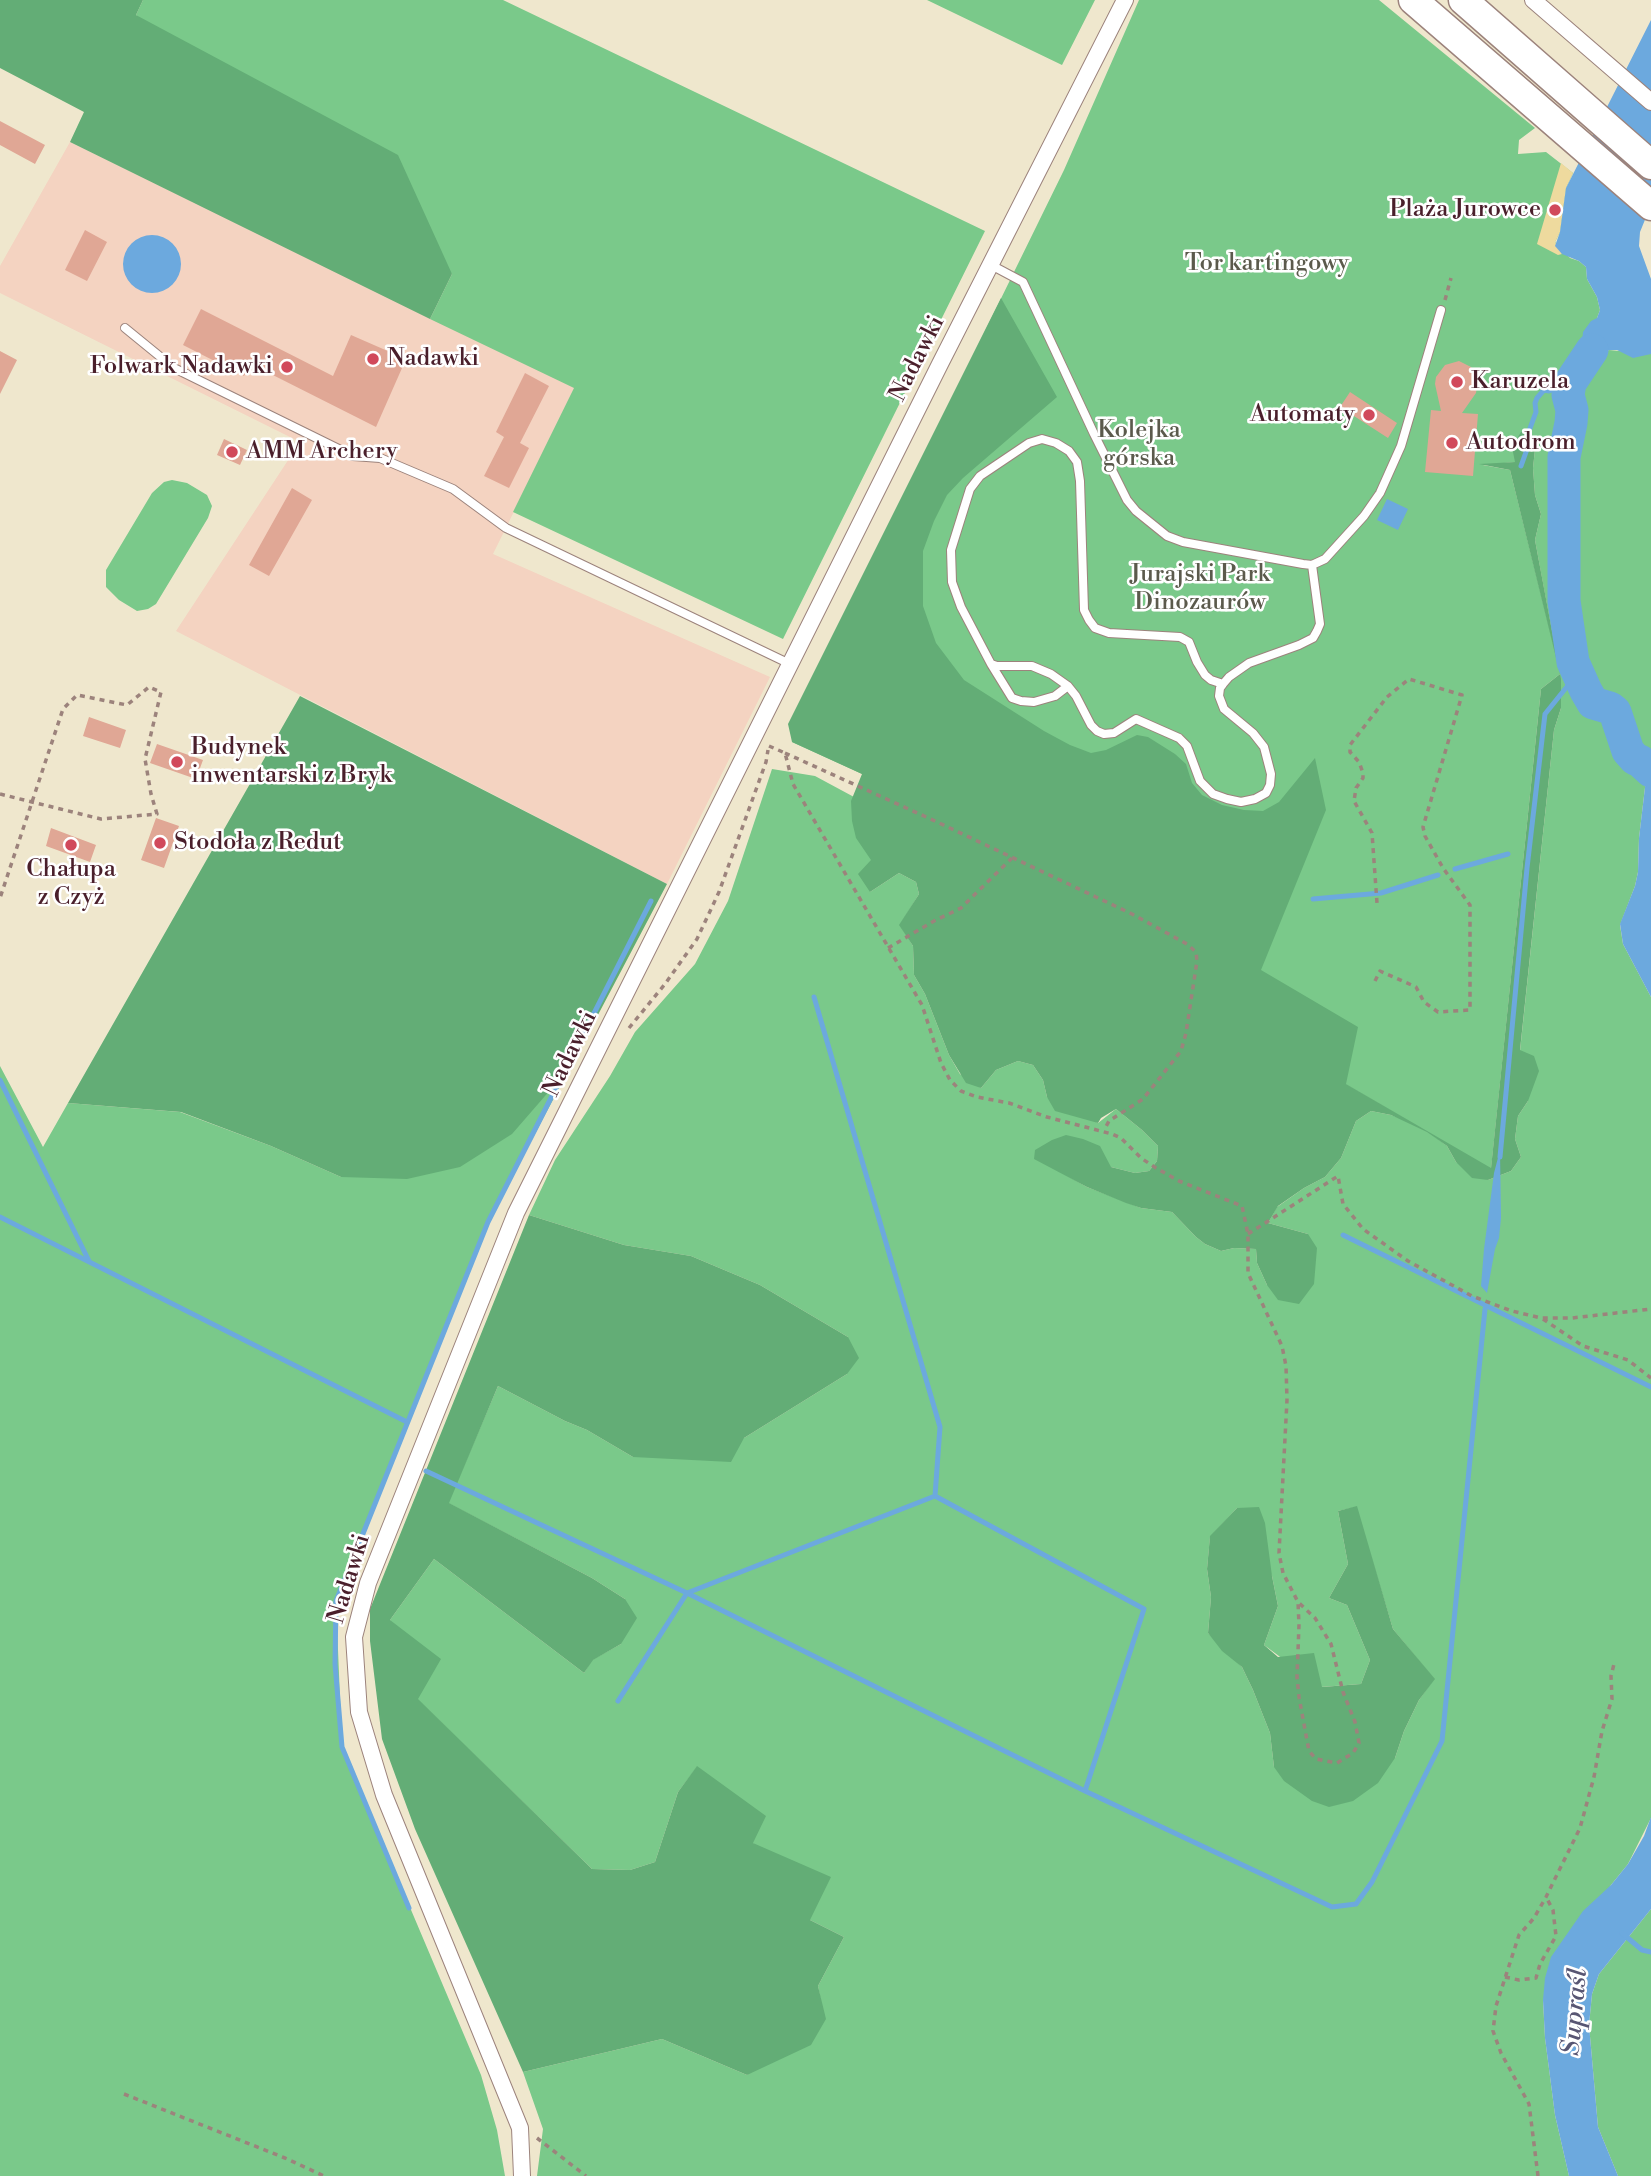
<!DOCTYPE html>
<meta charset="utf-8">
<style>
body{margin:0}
canvas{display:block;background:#efe7cd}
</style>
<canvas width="1651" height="2176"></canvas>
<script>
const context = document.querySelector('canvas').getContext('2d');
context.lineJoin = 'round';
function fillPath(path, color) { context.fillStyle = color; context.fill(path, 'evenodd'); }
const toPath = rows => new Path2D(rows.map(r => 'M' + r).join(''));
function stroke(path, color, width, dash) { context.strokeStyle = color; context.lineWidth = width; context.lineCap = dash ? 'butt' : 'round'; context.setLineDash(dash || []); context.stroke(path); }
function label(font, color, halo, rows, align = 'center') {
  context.font = font + ' "Libre Bodoni",serif'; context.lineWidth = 5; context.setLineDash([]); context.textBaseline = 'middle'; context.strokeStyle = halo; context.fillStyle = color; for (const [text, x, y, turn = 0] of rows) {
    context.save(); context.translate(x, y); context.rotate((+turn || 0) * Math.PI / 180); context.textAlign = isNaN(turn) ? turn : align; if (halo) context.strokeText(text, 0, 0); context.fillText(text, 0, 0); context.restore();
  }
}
fillPath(toPath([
 [70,142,575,388,493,554,770,677,667,884,176,631,300,442,0,293,0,266]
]), '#f4d3c1');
fillPath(toPath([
 [143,0,503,0,985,231,783,639,513,512,574,388,430,319,452,274,136,15],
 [927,0,1095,0,1062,65],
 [1139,0,1379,0,1535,128,1519,140,1518,154,1546,152,1573,173,1566,188,1560,232,1555,242,1570,258,1579,261,1586,267,1587,279,1597,297,1600,310,1597,318,1600,355,1609,350,1651,354,1651,760,1643,766,1646,779,1639,838,1638,872,1635,886,1620,925,1623,944,1651,997,1651,1818,1628,1864,1611,1885,1543,2000,1545,2038,1555,2115,1569,2176,537,2176,543,2129,523,2072,662,2039,747,2075,822,2007,818,1986,844,1937,810,1920,753,1843,725,1788,697,1767,678,1792,655,1862,630,1870,592,1869,417,1699,390,1620,434,1559,584,1673,592,1660,621,1644,625,1599,592,1578,448,1503,498,1386,565,1421,587,1430,633,1457,744,1438,847,1374,848,1337,760,1285,691,1256,624,1245,529,1215,555,1160,610,1076,635,1032,695,964,728,901,772,769,815,776,854,797,872,860,870,892,899,873,916,882,919,894,900,925,913,946,914,975,925,994,949,1055,960,1074,981,1088,996,1070,1018,1061,1033,1065,1043,1080,1047,1097,1098,1123,1116,1109,1142,1130,1158,1146,1157,1161,1149,1171,1135,1173,1111,1167,1064,1174,1087,1187,1141,1208,1172,1212,1196,1237,1205,1244,1221,1251,1234,1248,1256,1249,1257,1263,1267,1285,1308,1234,1268,1223,1277,1207,1304,1188,1325,1177,1341,1158,1356,1121,1371,1111,1391,1115,1410,1122,1345,1084,1132,897,792,742,913,478,1064,170],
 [1536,440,1533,468,1535,495,1541,514,1535,540,1557,659,1510,470,1483,465,1515,462],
 [1560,674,1561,708,1554,730,1520,1051,1528,1101,1518,1116,1515,1139,1521,1157,1511,1171,1488,1180,1456,1162,1447,1146,1434,1136,1491,1169,1541,689],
 [1356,1507,1393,1629,1434,1679,1419,1700,1404,1731,1395,1758,1274,1767,1270,1733,1253,1690,1242,1667,1208,1633,1211,1597,1207,1569,1210,1537,1237,1508,1272,1576,1278,1606,1264,1645,1321,1687,1361,1684,1370,1660,1347,1605,1329,1598,1348,1564,1338,1511],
 [172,480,187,483,207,495,212,506,208,518,156,604,148,609,137,611,119,600,106,587,106,570,152,493,164,482],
 [0,1066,43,1147,68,1103,180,1112,271,1146,341,1177,571,1066,488,1222,336,1601,342,1747,481,2075,497,2130,505,2176,0,2176],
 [1651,1909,1651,2176,1618,2176,1598,2127,1589,2025,1592,1994,1599,1974]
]), '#7ac98a');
fillPath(toPath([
 [0,0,143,0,136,15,398,155,452,274,430,319,70,142,84,112,0,68],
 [1001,298,1057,397,963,478,947,495,934,521,923,551,923,606,936,643,964,680,1044,731,1070,745,1091,753,1106,750,1137,735,1148,737,1175,754,1186,764,1192,783,1202,795,1222,805,1244,810,1263,811,1279,802,1315,758,1326,810,1261,970,1358,1027,1346,1084,1491,1168,1541,689,1560,674,1510,470,1479,464,1515,462,1512,447,1521,432,1529,431,1536,440,1533,468,1535,495,1541,514,1535,540,1561,679,1561,708,1554,730,1520,1050,1534,1056,1539,1071,1528,1101,1518,1116,1515,1139,1521,1157,1511,1171,1488,1180,1472,1178,1456,1162,1447,1146,1427,1132,1391,1115,1371,1111,1356,1121,1341,1158,1325,1177,1304,1188,1278,1206,1268,1223,1308,1234,1317,1248,1314,1284,1299,1304,1278,1300,1267,1285,1257,1263,1256,1249,1234,1248,1221,1251,1205,1244,1196,1237,1172,1212,1141,1208,1126,1203,1087,1187,1034,1159,1035,1150,1052,1140,1066,1135,1083,1139,1100,1146,1111,1167,1135,1173,1149,1171,1157,1161,1158,1146,1142,1130,1116,1109,1101,1118,1098,1123,1055,1111,1047,1097,1043,1080,1033,1065,1018,1061,996,1070,981,1088,966,1083,949,1055,925,994,914,975,913,946,899,925,919,894,916,882,899,873,870,892,858,874,871,860,856,838,852,821,851,801,862,774,792,742,788,724],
 [300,696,667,884,571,1066,512,1134,460,1167,407,1179,341,1177,271,1146,181,1112,68,1103],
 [529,1215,624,1245,691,1256,760,1285,848,1337,859,1358,847,1374,744,1438,731,1462,633,1457,587,1430,565,1421,498,1386,449,1503,592,1578,625,1599,637,1618,621,1644,593,1660,584,1673,434,1559,390,1620,441,1659,418,1699,592,1869,630,1870,655,1862,678,1792,697,1766,766,1816,753,1843,831,1877,810,1920,844,1937,818,1986,826,2019,811,2045,747,2075,662,2039,523,2072,415,1829,382,1739,370,1641,370,1609],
 [1357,1506,1393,1629,1435,1679,1419,1700,1404,1731,1395,1758,1378,1783,1353,1801,1329,1807,1312,1801,1284,1781,1274,1767,1270,1733,1253,1690,1242,1667,1222,1651,1208,1633,1211,1597,1207,1569,1210,1536,1237,1508,1259,1507,1265,1523,1272,1576,1278,1606,1264,1645,1278,1657,1314,1653,1322,1687,1361,1684,1370,1660,1347,1605,1329,1598,1348,1564,1338,1511]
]), '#63ad76');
fillPath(toPath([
 [1561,163,1573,173,1566,188,1560,232,1555,242,1562,254,1558,255,1537,244]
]), '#eeda9e');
fillPath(toPath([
 [1651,20,1651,205,1640,232,1639,246,1651,279,1651,354,1633,358,1617,350,1609,350,1600,355,1595,363,1585,371,1574,389,1566,389,1562,385,1564,378,1581,353,1583,332,1591,321,1597,318,1600,310,1597,297,1587,279,1586,267,1579,261,1562,254,1555,246,1560,232,1566,188],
 '123 264a29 29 0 1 1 58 0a29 29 0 1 1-58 0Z',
 [1387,499,1408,509,1398,530,1377,520],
 [1651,760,1651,997,1623,944,1620,924,1635,886,1638,872,1639,838,1646,779,1643,766],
 [1500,1150,1501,1218,1499,1238,1495,1249,1487,1293,1481,1286,1484,1249,1494,1173],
 [1651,1817,1651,1909,1599,1974,1592,1994,1589,2025,1598,2127,1618,2176,1569,2176,1555,2115,1545,2038,1543,2000,1545,1978,1551,1957,1583,1911,1611,1885,1628,1864,1644,1836]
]), '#6ca9de');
stroke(toPath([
 [1521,466,1530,441,1529,431,1536,412,1535,403,1537,398,1544,390,1549,391,1568,384],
 [1455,869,1508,854],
 [1313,899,1381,893,1438,875],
 [814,997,940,1427,935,1496,1144,1609,1085,1791],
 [0,1080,89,1261],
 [1500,1157,1527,868,1545,714,1578,673],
 [0,1217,407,1422],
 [1343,1235,1651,1387],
 [426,1471,687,1593,1085,1791,1332,1907,1356,1904,1372,1882,1442,1741,1485,1309],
 [618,1701,687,1593,935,1496],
 [409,1908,342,1747,335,1664,336,1601,488,1222,651,901],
 [1622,1933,1642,1950,1651,1952]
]), '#6ca9de', 5);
stroke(toPath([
 [1592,350,1570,383,1568,395,1572,410,1571,423,1564,457,1564,601,1573,662,1586,691,1593,703,1610,708,1615,712,1628,751,1635,759,1640,761,1651,771]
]), '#6ca9de', 33);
fillPath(toPath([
 [0,121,45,145,35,164,0,145],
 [85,230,107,242,87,281,65,270],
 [201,309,333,376,351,335,406,359,376,427,251,364,244,376,183,345],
 [0,351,17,360,0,394],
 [1459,361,1471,367,1478,379,1476,393,1462,413,1478,414,1473,476,1425,472,1431,410,1441,411,1435,384,1436,377,1445,365],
 [525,373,549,386,520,443,529,448,509,488,484,476,504,437,496,432],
 [1350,392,1397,423,1388,438,1340,407],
 [224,439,247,450,240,465,217,455],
 [292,488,312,500,269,576,249,565],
 [89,717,126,730,120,748,83,736],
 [157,744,203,760,196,779,150,763],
 [156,818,179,826,164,868,141,860],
 [51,828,96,845,90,862,46,846]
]), '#e0a795');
const lane = toPath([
 [991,265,1023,282,1094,434,1127,500,1136,511,1167,536,1183,542,1303,564,1312,565,1325,559,1364,516,1380,493,1401,446,1441,310],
 [125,328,174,368,353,456,380,458,453,489,506,528,790,664],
 [991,664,1012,698,1021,701,1034,702,1055,696,1068,686],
 [1223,684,1211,680,1205,675,1197,662,1189,642,1180,637,1109,633,1095,628,1089,620,1084,610,1080,481,1077,462,1069,451,1056,443,1042,439,1029,443,980,476,970,489,951,550,952,582,961,607,991,664,997,666,1032,666,1051,674,1068,686,1076,696,1091,725,1097,731,1104,734,1114,733,1136,719,1179,738,1187,746,1200,781,1213,794,1227,799,1241,802,1255,799,1266,793,1270,785,1271,774,1264,747,1253,733,1224,709,1219,696,1220,688,1223,684,1229,677,1249,663,1299,645,1313,638,1317,631,1320,624,1312,565]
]);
const street = toPath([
 [1533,0,1651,102],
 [522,2176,520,2128,384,1795,359,1712,354,1637,368,1583,516,1213,940,364,1125,0]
]);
const highway = toPath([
 [1413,0,1651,206],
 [1463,0,1651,165]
]);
stroke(lane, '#9c837c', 10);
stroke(street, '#9c837c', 18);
stroke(highway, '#9c837c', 31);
stroke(toPath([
 [1445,300,1451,278],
 [769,746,785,753,793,784,922,1005,941,1063,950,1080,961,1091,977,1097,1009,1103,1047,1117,1112,1134,1121,1138,1141,1158,1156,1168,1179,1181,1242,1206,1248,1234,1248,1273,1282,1346,1286,1366,1287,1400,1279,1553,1283,1573,1298,1602,1299,1625,1297,1677,1299,1697,1309,1751,1316,1759,1337,1763,1353,1753,1359,1743,1355,1722,1343,1692,1331,1644,1315,1618,1298,1602],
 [785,753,935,821,1132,914,1187,944,1196,952,1197,961,1186,1033,1181,1051,1143,1099,1109,1121,1104,1130],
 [0,794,32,802,101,819,157,814,151,794,145,759,161,692,149,687,127,705,77,695,63,709,0,898],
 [888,948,934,921,961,908,1012,858],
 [1375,981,1380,971,1416,987,1424,1002,1438,1012,1470,1010,1470,905,1443,868,1425,836,1423,827,1462,695,1409,679,1387,697,1350,745,1350,752,1359,762,1363,773,1363,778,1356,788,1354,801,1372,833,1377,903],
 [629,1028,665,984,697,939,719,892,766,762,768,750],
 [1248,1234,1338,1176,1343,1204,1363,1229,1408,1261,1472,1296,1512,1311,1541,1318,1572,1318,1651,1309],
 [1543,1319,1583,1346,1628,1360,1651,1378],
 [1505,1977,1519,1980,1536,1978,1540,1964,1556,1936,1553,1910,1546,1897],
 [124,2094,285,2158,324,2176],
 [537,2138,586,2176],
 [1538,2176,1529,2104,1501,2053,1493,2031,1496,2006,1519,1935,1534,1918,1546,1897,1580,1828,1594,1777,1602,1731,1612,1699,1611,1676,1614,1664]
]), '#9c837c', 3.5, [5, 5]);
stroke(lane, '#fff', 8);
stroke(street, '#fff', 16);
stroke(highway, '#fff', 28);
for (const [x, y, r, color] of [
 [1555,210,7,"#d1495b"],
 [373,359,7,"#d1495b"],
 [287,367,7,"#d1495b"],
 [1457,382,7,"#d1495b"],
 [1369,415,7,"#d1495b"],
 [1452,443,7,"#d1495b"],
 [232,452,7,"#d1495b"],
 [177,762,7,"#d1495b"],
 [160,843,7,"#d1495b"],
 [71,845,7,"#d1495b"]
]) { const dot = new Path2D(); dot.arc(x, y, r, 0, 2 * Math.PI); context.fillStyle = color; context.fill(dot); stroke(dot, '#fff', 2.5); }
label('24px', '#4a1f2b', '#fff', [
 ["Plaża Jurowce",1541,210,"right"],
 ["Nadawki",387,359],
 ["Folwark Nadawki",273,367,"right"],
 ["Karuzela",1471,382],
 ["Automaty",1355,415,"right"],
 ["Autodrom",1466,443],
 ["AMM Archery",246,452],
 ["Budynek",191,748],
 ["inwentarski z Bryk",191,776],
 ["Stodoła z Redut",174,843],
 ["Chałupa",71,870,"center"],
 ["z Czyż",71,898,"center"]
], 'left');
label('24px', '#5b5a4c', '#fff', [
 ["Tor kartingowy",1267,264],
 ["Kolejka",1139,431],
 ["górska",1139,459],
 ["Jurajski Park",1200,575],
 ["Dinozaurów",1200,603]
]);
label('24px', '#4a1f2b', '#fff', [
 ["Nadawki",918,359,-63],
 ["Nadawki",571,1054,-64],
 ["Nadawki",350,1579,-73]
]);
label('italic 26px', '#585673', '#fff', [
 ["Supraśl",1576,2012,-85]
]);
</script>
